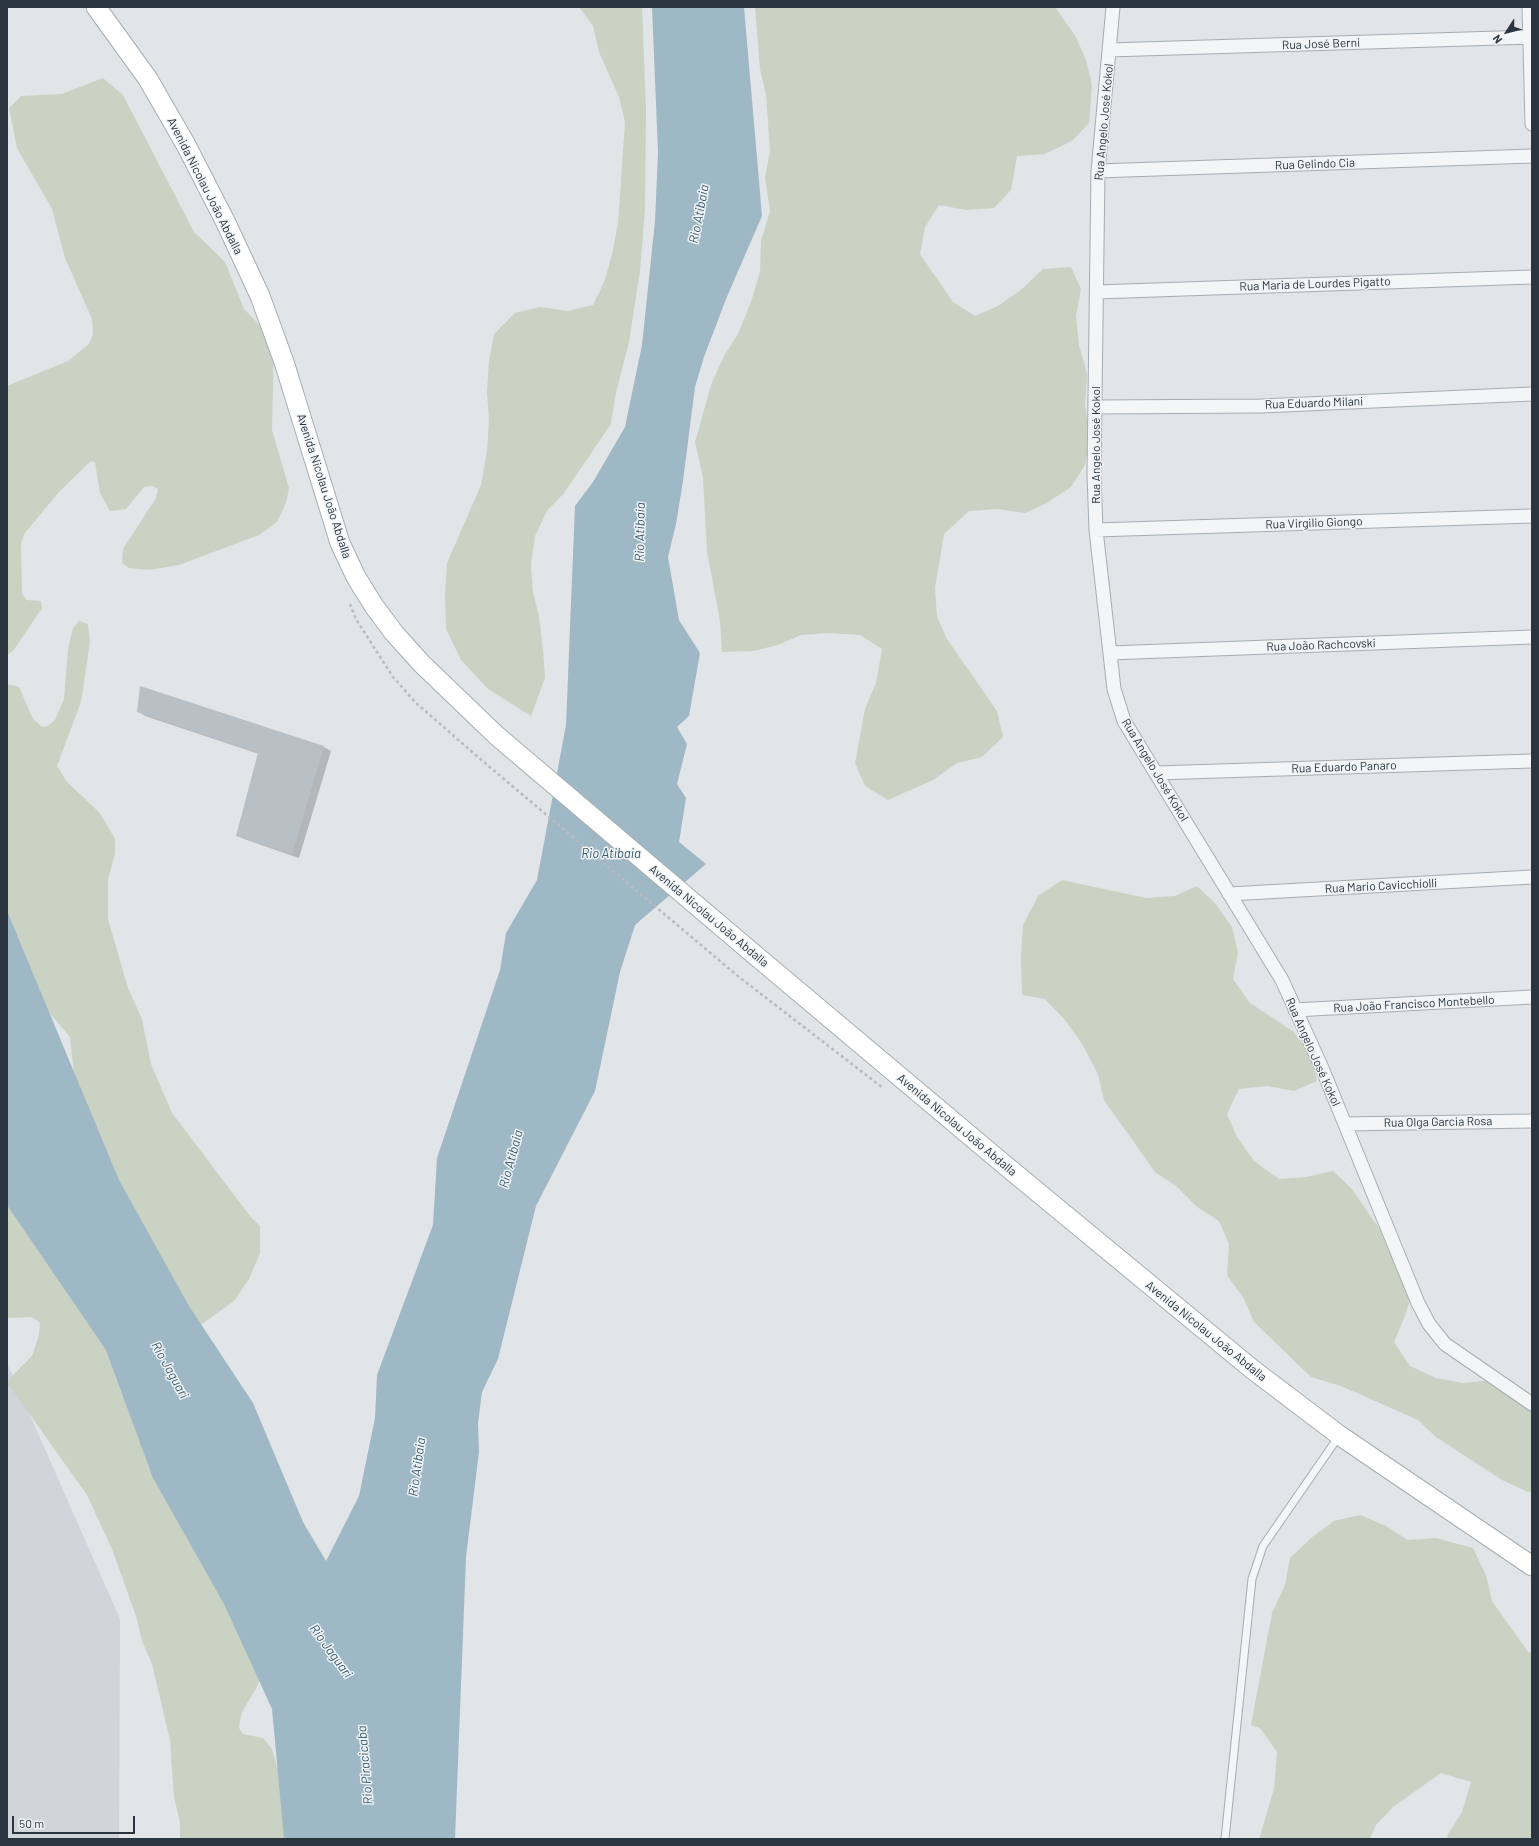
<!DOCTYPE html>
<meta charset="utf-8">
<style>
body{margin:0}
#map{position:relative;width:1539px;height:1846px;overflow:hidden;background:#e1e5e8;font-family:Barlow,sans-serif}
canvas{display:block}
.frame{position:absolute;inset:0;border:8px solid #2a353f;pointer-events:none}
.north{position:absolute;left:1487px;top:12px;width:40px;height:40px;-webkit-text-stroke:3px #f0f4f6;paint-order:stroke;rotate:234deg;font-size:11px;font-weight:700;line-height:16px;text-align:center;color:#2a353f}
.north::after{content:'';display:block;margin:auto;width:14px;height:18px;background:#2a353f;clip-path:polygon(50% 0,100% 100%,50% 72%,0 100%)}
.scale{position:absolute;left:12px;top:1816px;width:123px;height:18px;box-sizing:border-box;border:2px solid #2a353f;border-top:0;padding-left:5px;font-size:12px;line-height:14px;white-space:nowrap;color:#2a353f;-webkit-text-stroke:3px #f0f4f6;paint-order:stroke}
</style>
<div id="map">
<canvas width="1539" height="1846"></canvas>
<div class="frame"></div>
<div class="north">N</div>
<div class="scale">50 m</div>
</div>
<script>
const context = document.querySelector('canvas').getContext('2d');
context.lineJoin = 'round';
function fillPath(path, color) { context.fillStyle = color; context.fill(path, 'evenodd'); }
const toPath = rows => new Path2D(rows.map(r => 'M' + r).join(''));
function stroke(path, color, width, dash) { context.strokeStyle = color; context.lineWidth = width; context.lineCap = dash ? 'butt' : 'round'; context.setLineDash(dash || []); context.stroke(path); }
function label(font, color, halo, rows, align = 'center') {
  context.font = font + ' Barlow,sans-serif'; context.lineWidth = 3; context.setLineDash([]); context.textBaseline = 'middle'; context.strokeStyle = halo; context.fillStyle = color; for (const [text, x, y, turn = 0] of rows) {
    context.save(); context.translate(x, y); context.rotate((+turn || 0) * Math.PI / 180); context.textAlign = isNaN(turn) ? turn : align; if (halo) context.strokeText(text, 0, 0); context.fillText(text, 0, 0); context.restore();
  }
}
fillPath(toPath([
 [7,1363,120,1619,119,1839,7,1839]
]), '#cfd5da');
fillPath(toPath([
 [579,7,642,7,646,110,645,210,640,271,629,342,615,397,611,424,564,493,547,511,535,536,531,564,533,592,539,617,543,650,545,678,531,716,488,689,461,660,446,629,445,594,447,563,481,485,487,451,489,420,487,392,489,361,494,334,515,313,540,307,568,311,593,305,605,280,613,250,618,223,625,122,619,97,599,52,593,26],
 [755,7,1055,7,1076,37,1086,60,1092,85,1089,123,1072,141,1045,154,1017,156,1011,190,994,208,966,210,939,205,925,227,920,254,953,302,975,316,998,306,1022,289,1043,269,1071,267,1081,289,1076,316,1079,345,1087,374,1085,405,1090,437,1085,465,1071,487,1047,503,1025,513,997,509,969,511,944,534,935,588,937,617,947,639,997,711,1003,737,982,757,957,763,933,780,888,800,865,786,855,763,865,709,876,683,882,649,860,635,829,633,801,635,778,645,753,651,722,652,720,621,707,552,703,478,695,442,712,382,724,356,738,334,751,302,760,272,761,241,770,211,765,178,770,151,766,95,760,69],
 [103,78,123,95,194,232,225,262,244,309,268,334,274,344,272,430,289,488,286,503,277,522,259,535,179,565,149,570,129,568,122,563,123,549,156,498,158,489,152,486,144,487,126,509,110,511,100,493,95,462,91,461,59,492,24,534,21,545,22,594,26,600,41,601,42,608,13,651,7,655,7,386,68,361,89,344,93,334,92,319,65,258,52,209,17,148,9,108,21,96,62,94],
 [79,621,88,624,90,642,81,702,57,766,67,782,100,813,115,839,115,853,108,880,108,919,128,988,142,1019,151,1064,172,1113,250,1216,260,1226,260,1253,249,1279,234,1301,188,1334,75,1084,70,1037,36,997,7,923,7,684,19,687,33,719,42,727,48,726,55,720,64,699,68,649,73,628],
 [1062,880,1146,898,1175,896,1197,886,1215,903,1232,927,1238,952,1233,979,1250,1003,1294,1032,1311,1056,1317,1081,1294,1091,1267,1086,1239,1089,1227,1114,1237,1137,1254,1161,1279,1179,1307,1177,1333,1171,1351,1188,1404,1264,1414,1287,1405,1316,1394,1342,1410,1366,1436,1378,1463,1383,1492,1380,1532,1404,1532,1491,1528,1492,1502,1480,1436,1437,1418,1420,1341,1386,1311,1377,1254,1322,1244,1299,1227,1275,1229,1244,1219,1221,1197,1207,1176,1186,1155,1172,1104,1100,1098,1074,1082,1044,1065,1020,1045,999,1022,995,1021,956,1023,925,1038,896],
 [7,1083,264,1659,258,1685,242,1712,239,1728,243,1734,263,1738,272,1749,295,1830,294,1839,180,1839,180,1822,174,1797,170,1740,152,1664,142,1641,136,1616,112,1549,87,1495,11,1388,7,1385,7,1381,32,1356,39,1335,40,1323,32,1317,7,1318],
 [1360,1515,1386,1526,1408,1540,1436,1538,1473,1548,1486,1575,1492,1601,1528,1652,1532,1653,1532,1839,1447,1839,1448,1834,1462,1812,1471,1782,1441,1773,1393,1807,1376,1825,1370,1839,1259,1839,1274,1789,1277,1752,1260,1728,1251,1725,1272,1613,1285,1585,1290,1558,1311,1538,1334,1521]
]), '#c9d2c3');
fillPath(toPath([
 [652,7,744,7,762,216,726,299,704,357,695,387,683,481,676,524,668,557,679,620,700,653,689,716,677,727,687,744,677,784,686,798,679,842,706,864,635,925,620,972,595,1091,536,1206,498,1359,482,1392,478,1423,479,1452,466,1557,455,1839,284,1839,272,1709,224,1604,153,1478,106,1350,7,1205,7,911,119,1180,189,1306,253,1403,303,1522,326,1561,359,1496,375,1418,377,1375,433,1225,437,1158,500,970,506,933,537,880,566,725,575,506,593,482,625,427,642,345,655,221,658,152]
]), '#9fb8c5');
fillPath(toPath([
 [141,688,324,747,331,751,299,858,244,839,237,835,259,754,145,716,138,711]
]), '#0003');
fillPath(toPath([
 [140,686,324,746,292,854,236,836,258,753,137,712]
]), '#b8bfc5');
const service = toPath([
 [1225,1839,1252,1579,1263,1546,1339,1436]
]);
const minor = toPath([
 [1113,7,1098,171,1094,474,1096,530,1114,689,1124,721,1282,980,1322,1068,1418,1303,1429,1324,1445,1344,1532,1404],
 [1529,7,1532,124],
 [1109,50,1531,37,1532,39],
 [1098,171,1532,156],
 [1097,292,1532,277],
 [1095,407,1261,406,1532,394],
 [1096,530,1532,516],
 [1110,653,1532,637],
 [1156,773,1532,761],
 [1229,894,1532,877],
 [1295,1010,1532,997],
 [1345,1124,1532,1121]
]);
const secondary = toPath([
 [96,7,148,79,186,145,226,223,260,296,284,362,340,543,356,577,374,606,394,633,422,664,497,736,755,955,1006,1166,1252,1369,1339,1435,1532,1566]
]);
stroke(service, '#a6adb2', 9);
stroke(minor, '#a6adb2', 15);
stroke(secondary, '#a6adb2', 21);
stroke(toPath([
 [350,604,356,619,393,677,415,702,479,758,739,977,883,1088]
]), '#b7bbc0', 2.5, [3, 3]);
stroke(service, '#f3f5f7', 7);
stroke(minor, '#f3f5f7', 13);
stroke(secondary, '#fff', 19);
label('12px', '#2a353f', '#f0f4f6', [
 ["Rua José Berni",1321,44,-2],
 ["Rua Angelo José Kokol",1104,122,-85],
 ["Rua Gelindo Cia",1315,164,-2],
 ["Avenida Nicolau João Abdalla",205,186,63],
 ["Rua Maria de Lourdes Pigatto",1315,284,-2],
 ["Rua Eduardo Milani",1314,403,-2],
 ["Rua Angelo José Kokol",1096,445,-90],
 ["Avenida Nicolau João Abdalla",324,486,72],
 ["Rua Virgilio Giongo",1314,523,-2],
 ["Rua João Rachcovski",1321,645,-2],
 ["Rua Eduardo Panaro",1344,767,-2],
 ["Rua Angelo José Kokol",1155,770,59],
 ["Rua Mario Cavicchiolli",1381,886,-3],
 ["Avenida Nicolau João Abdalla",709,916,40],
 ["Rua João Francisco Montebello",1414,1004,-3],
 ["Rua Angelo José Kokol",1313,1052,66],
 ["Rua Olga Garcia Rosa",1438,1122,-1],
 ["Avenida Nicolau João Abdalla",957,1125,40],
 ["Avenida Nicolau João Abdalla",1206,1331,39]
]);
label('italic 13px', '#385a6f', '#f0f4f6', [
 ["Rio Atibaia",699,214,-79],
 ["Rio Atibaia",640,532,-89],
 ["Rio Atibaia",611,854],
 ["Rio Atibaia",511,1159,-75],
 ["Rio Jaguari",170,1370,61],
 ["Rio Atibaia",417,1467,-82],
 ["Rio Jaguari",331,1651,54],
 ["Rio Piracicaba",365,1765,-95]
]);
</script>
